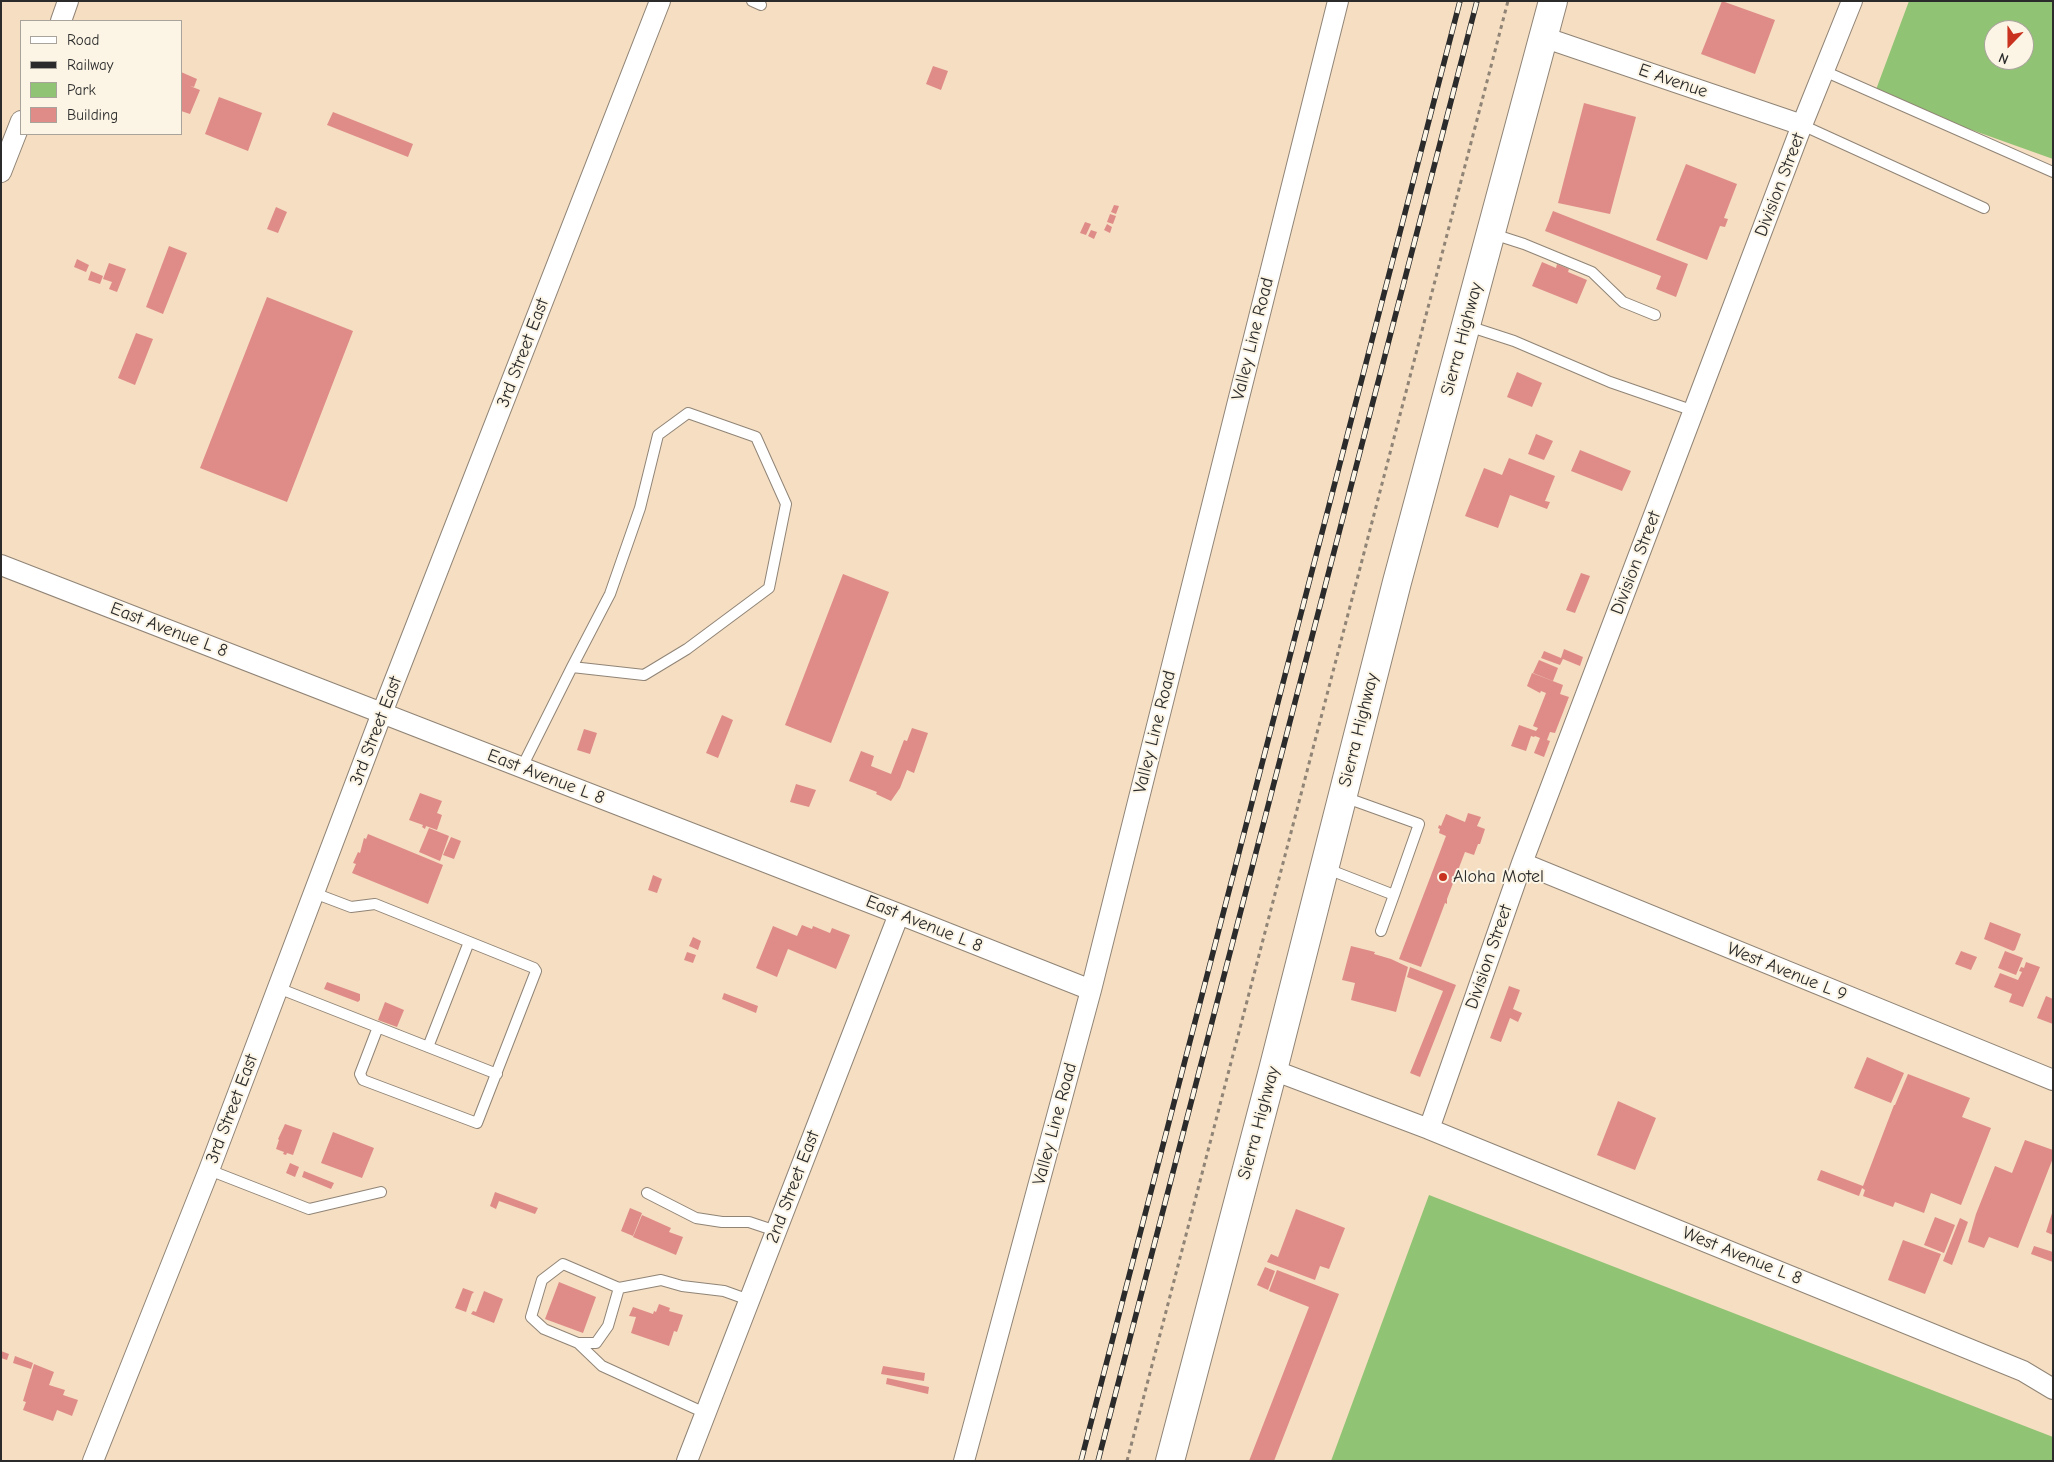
<!DOCTYPE html>
<style>
body{margin:0}
#map{position:relative;width:2054px;height:1462px;overflow:hidden;background:#f5dec2;font-family:"Comic Neue",sans-serif}
canvas{display:block}
.frame{position:absolute;inset:0;border:2px solid #2b2b2b;pointer-events:none}
.legend{position:absolute;left:20px;top:20px;width:162px;height:115px;box-sizing:border-box;background:#fcf5e5;border:1px solid #a8a49b;margin:0;padding:6px 9px;list-style:none;font-size:15px;color:#2b2b2b}
.legend li{display:flex;align-items:center;gap:10px;height:25px}
.legend b{width:25px;border:1px solid #a8a49b}
.north{position:absolute;left:1984px;top:20px;width:50px;height:50px;box-sizing:border-box;background:#fcf5e5;border:1px solid #a8a49b;border-radius:50%;rotate:202deg;font-size:14px;font-weight:700;line-height:20px;text-align:center;color:#2b2b2b}
.north::after{content:'';display:block;margin:auto;width:18px;height:22px;background:#c8321e;clip-path:polygon(50% 0,100% 100%,50% 72%,0 100%)}
</style>
<div id="map">
<canvas width="2054" height="1462"></canvas>
<div class="frame"></div>
<ul class="legend">
<li><b style="height:6px;background:#fff"></b>Road</li>
<li><b style="height:6px;background:#2b2b2b"></b>Railway</li>
<li><b style="height:14px;background:#91c374"></b>Park</li>
<li><b style="height:14px;background:#df8c88"></b>Building</li>
</ul>
<div class="north">N</div>
</div>
<script>
const context = document.querySelector('canvas').getContext('2d');
context.lineJoin = 'round';
function fillPath(path, color) { context.fillStyle = color; context.fill(path, 'evenodd'); }
const toPath = rows => new Path2D(rows.map(r => 'M' + r).join(''));
function stroke(path, color, width, dash) { context.strokeStyle = color; context.lineWidth = width; context.lineCap = dash ? 'butt' : 'round'; context.setLineDash(dash || []); context.stroke(path); }
function label(font, color, halo, rows, align = 'center') {
  context.font = font + ' "Comic Neue",sans-serif'; context.lineWidth = 4; context.setLineDash([]); context.textBaseline = 'middle'; context.strokeStyle = halo; context.fillStyle = color; for (const [text, x, y, turn = 0] of rows) {
    context.save(); context.translate(x, y); context.rotate((+turn || 0) * Math.PI / 180); context.textAlign = isNaN(turn) ? turn : align; if (halo) context.strokeText(text, 0, 0); context.fillText(text, 0, 0); context.restore();
  }
}
fillPath(toPath([
 [1909,1,2053,1,2053,159,1874,95],
 [1994,30,2024,30,2024,60,1994,60],
 [1429,1195,2053,1437,2053,1461,1331,1461]
]), '#91c374');
fillPath(toPath([
 [1722,1,1775,20,1755,74,1701,54],
 [933,66,948,71,941,90,926,84],
 [181,72,197,79,194,87,190,86,200,90,190,114,181,111],
 [219,97,262,113,248,151,205,134],
 [1584,103,1636,117,1610,214,1558,203],
 [333,112,413,144,408,157,327,125],
 [1686,164,1737,184,1724,218,1728,219,1725,227,1720,226,1707,260,1656,240],
 [1114,205,1119,206,1116,214,1111,212],
 [276,207,287,212,278,233,267,229],
 [1553,211,1688,264,1676,297,1656,289,1661,276,1545,231],
 [1110,214,1116,216,1113,224,1107,222],
 [1085,222,1091,224,1086,235,1080,233],
 [1107,224,1112,227,1110,233,1104,230],
 [1091,230,1097,232,1094,239,1088,236],
 [169,246,187,253,163,314,146,307],
 [77,259,89,265,86,272,74,267],
 [1542,262,1556,268,1557,264,1569,269,1568,272,1587,280,1577,304,1532,286],
 [109,263,126,269,117,292,109,289,112,282,103,279],
 [91,271,103,276,100,284,88,280],
 [267,297,353,331,287,502,200,468],
 [136,333,153,339,135,385,118,378],
 [1517,372,1542,383,1532,407,1507,397],
 [1536,434,1553,441,1544,460,1528,454],
 [1580,450,1631,471,1622,491,1571,471],
 [1509,458,1555,476,1545,501,1550,502,1547,509,1510,495,1498,528,1465,516,1484,468,1502,475],
 [1581,573,1590,576,1575,613,1566,610],
 [843,574,889,592,831,743,785,725],
 [1564,649,1583,657,1580,666,1563,659,1560,665,1541,658,1544,651,1561,658],
 [1539,660,1558,668,1553,681,1533,673],
 [1532,673,1563,685,1560,694,1569,697,1555,733,1550,732,1547,740,1550,741,1544,757,1534,753,1540,738,1535,736,1534,737,1531,736,1526,751,1511,746,1519,725,1536,731,1538,728,1533,726,1546,693,1541,691,1540,693,1527,686],
 [722,715,733,720,718,758,706,753],
 [912,728,928,733,914,773,907,770,900,788,891,801,876,794,877,792,849,781,861,751,874,756,871,766,891,774,904,740,907,741],
 [584,729,597,733,590,754,577,750],
 [796,784,816,790,809,807,790,802],
 [420,793,442,801,437,813,442,815,437,830,426,826,425,829,422,827,423,825,409,820],
 [1468,813,1481,817,1477,826,1485,829,1480,844,1478,844,1474,855,1465,852,1447,899,1447,904,1445,903,1421,967,1399,959,1446,836,1439,833,1440,829,1438,828,1439,825,1441,826,1446,814,1465,822],
 [429,828,449,836,440,861,419,852],
 [368,834,443,865,428,904,352,873,356,864,353,863,358,852,360,853,364,838,366,839],
 [451,837,461,841,454,859,443,855],
 [653,875,662,879,657,893,648,890],
 [1990,922,2021,934,2015,950,2013,951,1984,939],
 [802,925,812,929,813,926,830,933,832,928,850,935,836,969,788,949,777,977,756,968,773,926,797,936],
 [693,937,701,941,698,950,689,946],
 [1351,946,1375,952,1374,954,1391,959,1408,967,1396,1012,1351,1000,1355,983,1342,980],
 [1961,951,1977,957,1971,970,1955,964],
 [2005,951,2023,958,2016,975,1998,968],
 [687,952,696,955,693,963,684,960],
 [2026,962,2040,967,2023,1007,2009,1002,2012,994,1994,987,2000,973,2018,980,2022,972,2019,971,2021,967,2024,968],
 [1410,967,1456,985,1420,1077,1410,1073,1443,991,1407,977],
 [327,982,360,994,360,1000,358,1002,324,989],
 [1509,986,1520,990,1513,1009,1522,1013,1518,1022,1510,1018,1501,1042,1490,1038],
 [724,993,758,1006,756,1013,722,999],
 [2046,996,2053,999,2053,1024,2037,1018],
 [385,1002,404,1010,397,1027,378,1020],
 [1867,1057,1904,1073,1891,1103,1854,1088],
 [1908,1074,1970,1098,1962,1117,1991,1128,1961,1205,1931,1193,1924,1213,1895,1202,1893,1207,1863,1196,1865,1190,1862,1188,1859,1196,1817,1180,1821,1170,1863,1186,1894,1105,1895,1105],
 [1618,1101,1656,1118,1635,1170,1597,1155],
 [285,1124,302,1130,293,1155,287,1153,286,1155,283,1154,284,1152,276,1149,279,1140,278,1139],
 [333,1132,374,1148,362,1178,321,1163],
 [2025,1140,2053,1150,2053,1158,2018,1248,1989,1237,1984,1248,1968,1242,1976,1214,1995,1166,2012,1173],
 [290,1163,299,1167,295,1177,286,1173],
 [304,1171,334,1183,331,1189,302,1177],
 [495,1192,538,1208,535,1214,499,1201,496,1209,490,1206],
 [630,1208,642,1213,633,1236,621,1231],
 [1296,1209,1345,1228,1329,1269,1320,1266,1315,1280,1267,1262,1271,1254,1278,1257],
 [2053,1210,2053,1235,2046,1232],
 [642,1215,671,1228,669,1232,683,1237,676,1255,633,1237],
 [1935,1217,1955,1225,1944,1253,1924,1245],
 [1960,1218,1968,1222,1952,1265,1943,1261],
 [1903,1240,1941,1254,1925,1294,1888,1280],
 [2034,1246,2053,1252,2053,1262,2031,1254],
 [1265,1267,1275,1271,1268,1290,1257,1285],
 [1277,1270,1339,1294,1274,1461,1249,1461,1309,1307,1269,1291],
 [559,1282,596,1297,583,1333,545,1319],
 [463,1288,474,1292,472,1294,466,1312,455,1308],
 [484,1291,503,1299,494,1323,471,1314,473,1311,476,1312],
 [659,1304,670,1308,669,1311,683,1315,677,1332,674,1331,669,1346,631,1333,636,1317,629,1316,633,1307,653,1314,654,1311,656,1312],
 [1,1351,9,1354,7,1360,1,1358],
 [15,1356,33,1363,31,1369,13,1363],
 [34,1364,54,1372,49,1385,65,1390,63,1395,78,1400,72,1416,57,1410,53,1421,23,1410,26,1402,23,1401],
 [883,1366,925,1373,924,1381,881,1374],
 [887,1378,929,1387,928,1394,886,1384]
]), '#df8c88');
const lane = toPath([
 [752,1,761,5],
 [1824,71,2053,172],
 [1802,125,1984,208],
 [1493,234,1524,244,1592,272,1623,302,1655,315],
 [1468,326,1514,341,1610,382,1694,411],
 [522,767,572,667,610,594,640,508,658,435,688,413,756,437,786,504,769,588,687,649,644,675,572,667],
 [1325,868,1394,895,1419,824,1344,797],
 [314,893,351,907,375,904,534,968,536,971,477,1123,363,1080,360,1074,378,1027],
 [1381,931,1394,895],
 [278,988,497,1074],
 [428,1047,469,942],
 [209,1170,309,1209,381,1192],
 [647,1193,696,1218,722,1222,749,1222,776,1231],
 [619,1288,608,1326,596,1343,578,1343,544,1329,531,1317,542,1280,563,1264,619,1288,661,1280,682,1286,724,1291,749,1300],
 [578,1343,602,1366,705,1413]
]);
const street = toPath([
 [61,21,68,1],
 [1543,37,1802,125],
 [1,172,21,121],
 [1,565,899,914,1091,990],
 [1522,863,2053,1080],
 [1273,1070,1429,1129,2023,1371,2053,1389],
 [1429,1129,1522,863,1802,125,1852,1],
 [93,1461,209,1170,382,713,660,1],
 [687,1461,899,914],
 [964,1461,1091,990,1338,1]
]);
const primary = toPath([
 [1170,1461,1273,1070,1397,582,1553,1]
]);
stroke(lane, '#908476', 12);
stroke(street, '#908476', 22);
stroke(primary, '#908476', 30);
stroke(toPath([
 [1127,1461,1508,1]
]), '#908476', 3, [4, 4]);
stroke(lane, '#fff', 10);
stroke(street, '#fff', 20);
stroke(primary, '#fff', 28);
const rail = toPath([
 [1081,1461,1460,1],
 [1098,1461,1477,1]
]);
stroke(rail, '#2b2b2b', 5.5);
stroke(rail, '#fcf5e5', 4, [11]);
for (const [x, y, r, color] of [
 [1443,877,5,"#c8321e"]
]) { const dot = new Path2D(); dot.arc(x, y, r, 0, 2 * Math.PI); context.fillStyle = color; context.fill(dot); stroke(dot, '#fcf5e5', 2); }
label('18px', '#2b2b2b', '#fcf5e5', [
 ["E Avenue",1673,81,19],
 ["Division Street",1780,185,-69],
 ["Valley Line Road",1253,339,-76],
 ["Sierra Highway",1462,339,-75],
 ["3rd Street East",523,353,-69],
 ["Division Street",1636,563,-69],
 ["East Avenue L 8",169,630,21],
 ["Sierra Highway",1359,730,-76],
 ["3rd Street East",376,731,-69],
 ["Valley Line Road",1155,732,-76],
 ["East Avenue L 8",546,777,21],
 ["East Avenue L 8",924,924,22],
 ["Division Street",1489,957,-71],
 ["West Avenue L 9",1787,972,22],
 ["3rd Street East",232,1109,-69],
 ["Sierra Highway",1259,1123,-75],
 ["Valley Line Road",1055,1124,-75],
 ["2nd Street East",793,1187,-69],
 ["West Avenue L 8",1742,1256,22]
]);
label('18px', '#2b2b2b', '#fcf5e5', [
 ["Aloha Motel",1453,877]
], 'left');
</script>
